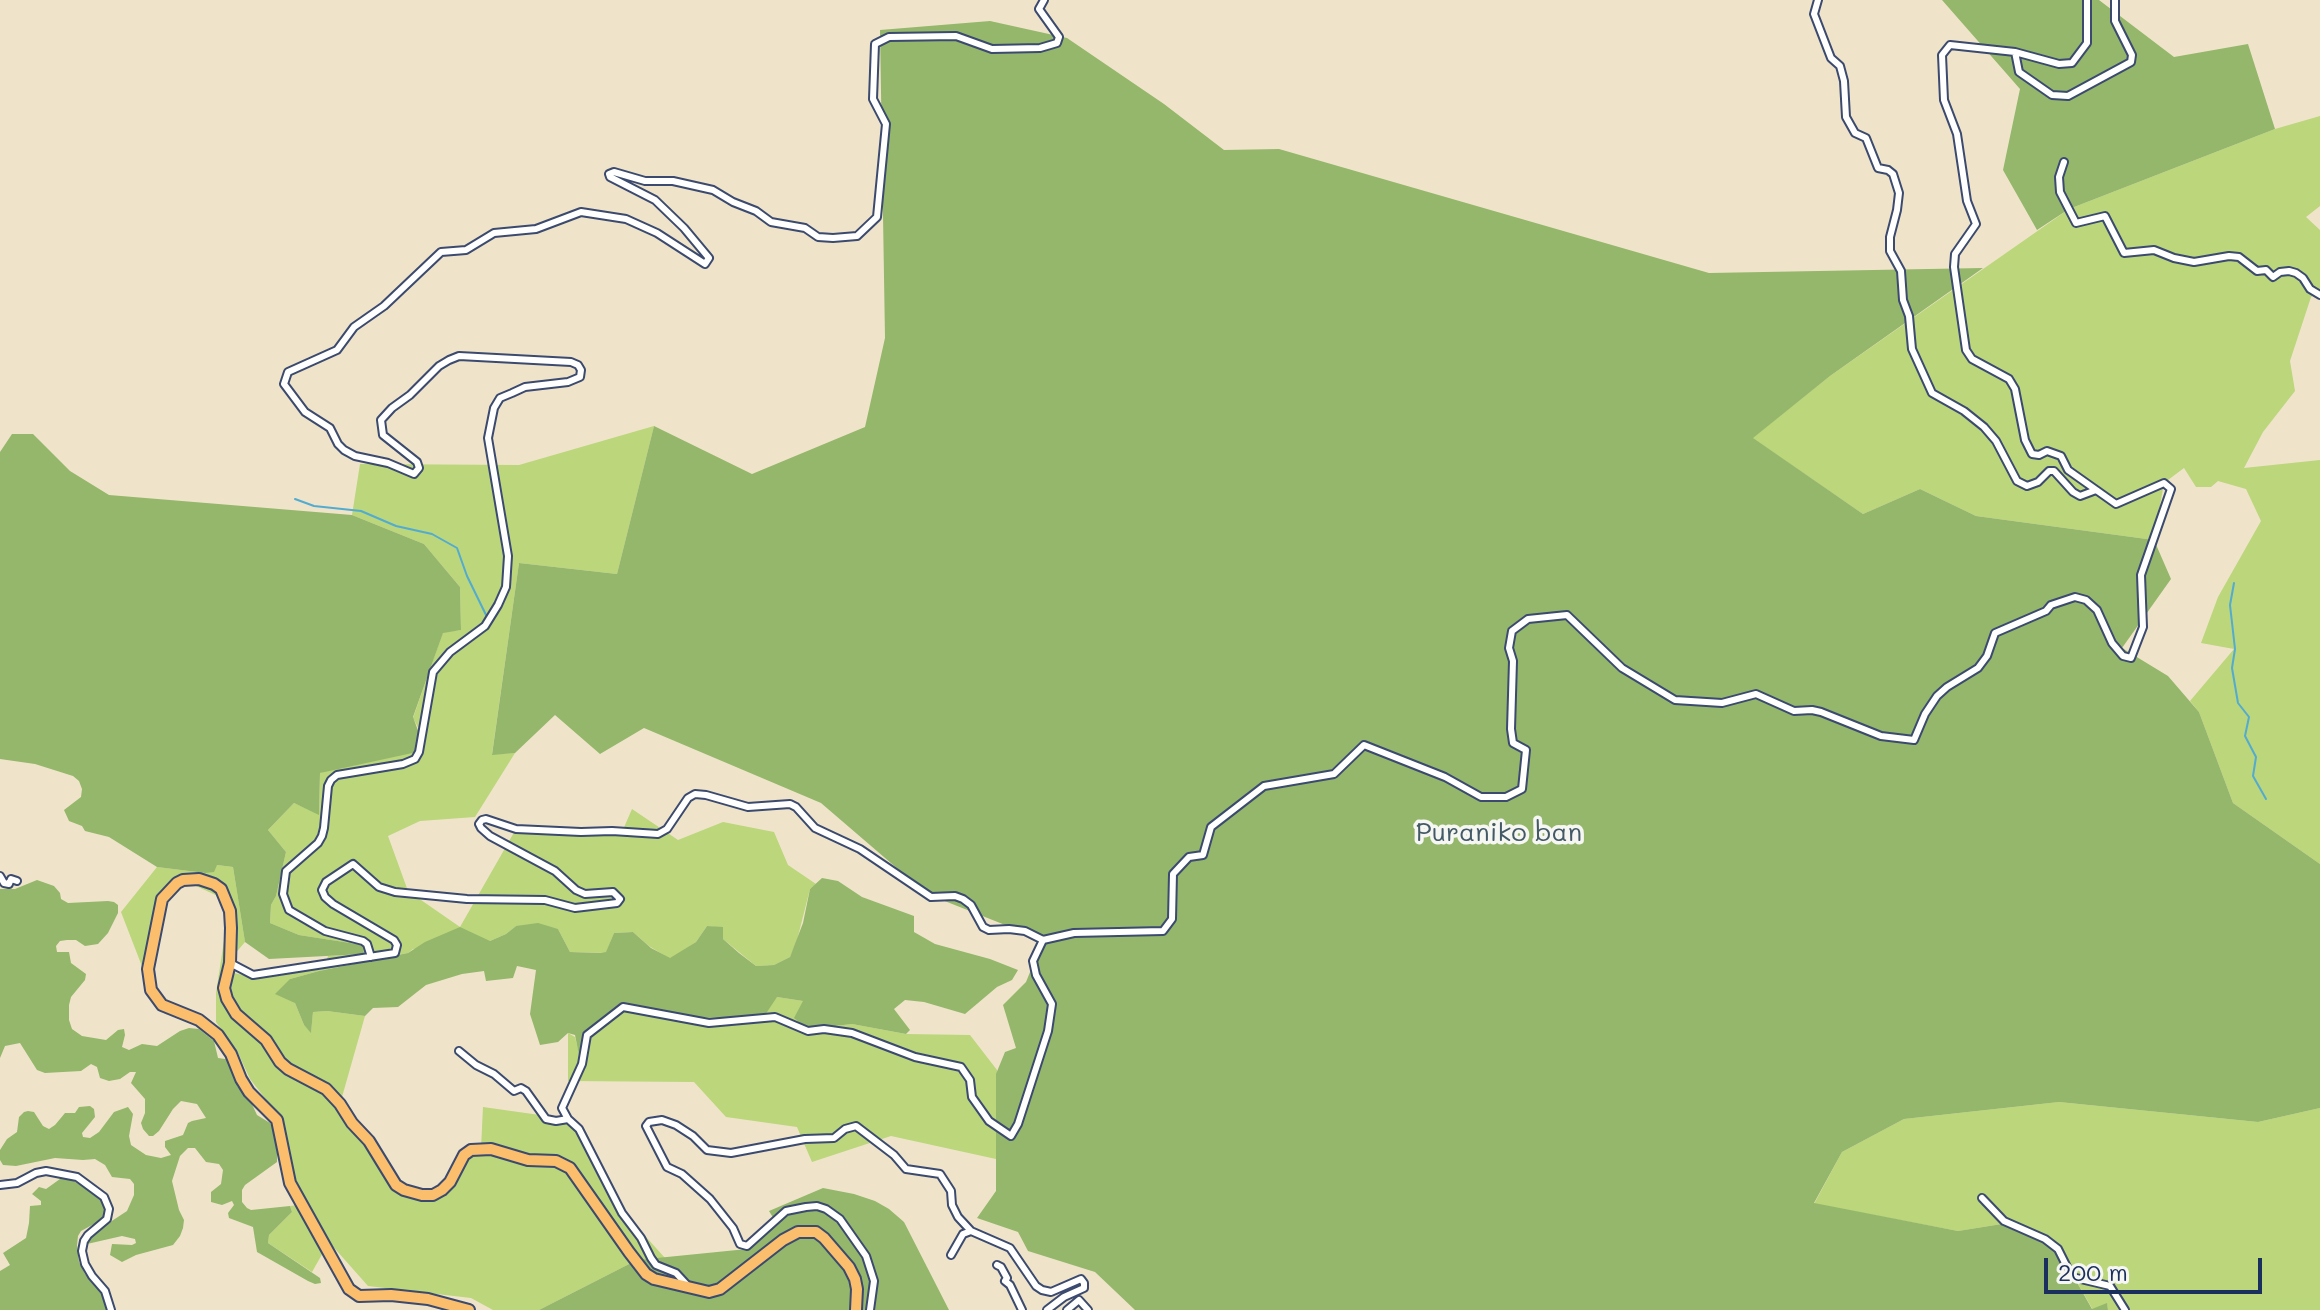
<!DOCTYPE html>
<style>
body{margin:0}
#map{position:relative;width:2320px;height:1310px;overflow:hidden;background:#efe4c9;font-family:Mali,sans-serif}
canvas{display:block}
.scale{position:absolute;left:2044px;top:1258px;width:218px;height:36px;box-sizing:border-box;border:4px solid #1b2f5e;border-top:0;padding-left:10px;font-size:24px;line-height:28px;white-space:nowrap;color:#1b2f5e;-webkit-text-stroke:6px #f6f6f2;paint-order:stroke}
</style>
<div id="map">
<canvas width="2320" height="1310"></canvas>
<div class="scale">200 m</div>
</div>
<script>
const context = document.querySelector('canvas').getContext('2d');
context.lineJoin = 'round';
function fillPath(path, color) { context.fillStyle = color; context.fill(path, 'evenodd'); }
const toPath = rows => new Path2D(rows.map(r => 'M' + r).join(''));
function stroke(path, color, width, dash) { context.strokeStyle = color; context.lineWidth = width; context.lineCap = dash ? 'butt' : 'round'; context.setLineDash(dash || []); context.stroke(path); }
function label(font, color, halo, rows, align = 'center') {
  context.font = font + ' Mali,sans-serif'; context.lineWidth = 7; context.setLineDash([]); context.textBaseline = 'middle'; context.strokeStyle = halo; context.fillStyle = color; for (const [text, x, y, turn = 0] of rows) {
    context.save(); context.translate(x, y); context.rotate((+turn || 0) * Math.PI / 180); context.textAlign = isNaN(turn) ? turn : align; if (halo) context.strokeText(text, 0, 0); context.fillText(text, 0, 0); context.restore();
  }
}
fillPath(toPath([
 [2320,116,2320,206,2306,217,2320,230,2320,290,2311,297,2290,361,2295,391,2263,432,2244,468,2320,460,2320,864,2233,803,2199,712,2190,701,2234,649,2201,643,2218,597,2261,521,2246,489,2218,481,2211,487,2196,487,2184,468,2164,483,2154,540,1976,516,1920,489,1863,514,1752,438,1830,376,2069,209,2275,129],
 [654,426,617,574,519,563,492,754,515,753,475,817,420,821,388,836,408,891,460,927,516,829,622,832,632,809,678,840,723,822,774,832,788,865,816,884,810,889,796,944,790,957,774,965,756,966,723,939,723,928,707,926,696,942,670,959,649,946,633,932,614,933,606,953,570,952,558,929,516,926,506,934,490,941,413,949,408,953,319,971,290,979,295,1003,304,1025,311,1032,313,1012,327,1011,365,1016,340,1104,404,1190,442,1190,464,1155,481,1149,483,1107,568,1119,619,1207,665,1258,637,1260,539,1310,493,1310,471,1298,368,1286,329,1242,312,1272,268,1243,269,1235,292,1212,290,1206,307,1204,292,1171,284,1129,275,1111,250,1079,238,1053,216,1022,216,993,227,921,222,898,194,885,182,885,171,894,163,913,150,987,121,912,157,867,205,873,217,865,233,867,245,942,221,970,256,978,325,965,328,956,364,954,362,945,299,935,270,923,271,905,276,896,286,852,268,830,294,803,319,814,320,773,422,735,413,718,443,632,461,630,460,587,424,544,352,515,360,464,519,465],
 [777,997,803,1001,808,1029,852,1024,906,1034,970,1035,997,1070,996,1159,891,1136,812,1162,797,1127,726,1117,694,1082,568,1081,568,1033,575,1037,580,1057,586,1030,602,1023,614,1008,625,1004,685,1017,723,1018],
 [2059,1102,2258,1122,2320,1108,2320,1310,2108,1310,2107,1304,2093,1310,2058,1249,2008,1223,1958,1231,1814,1204,1842,1152,1904,1119]
]), '#bbd67b');
fillPath(toPath([
 [1942,0,2099,0,2174,57,2248,44,2275,129,2069,209,2037,230,2003,170,2020,89],
 [990,21,1067,38,1164,104,1224,150,1279,149,1709,273,1983,268,1830,376,1753,438,1863,514,1920,489,1976,516,2154,540,2171,579,2122,648,2168,676,2199,712,2233,803,2320,864,2320,1108,2258,1122,2059,1102,1904,1119,1842,1152,1814,1203,1958,1231,2008,1223,2058,1249,2092,1309,2107,1303,2108,1310,1135,1310,1095,1272,1028,1251,1018,1232,977,1218,996,1191,996,1074,1005,1052,1016,1048,1003,1005,1026,982,1043,940,927,894,821,803,644,728,600,754,555,715,515,753,492,755,519,563,617,574,654,426,752,474,865,427,885,338,880,30],
 [12,434,33,434,70,471,109,495,352,515,424,544,460,587,461,630,443,633,413,717,420,736,417,752,320,773,319,815,294,803,268,830,286,852,276,896,271,905,270,923,299,935,363,945,364,954,269,959,245,942,233,867,217,865,214,872,205,873,157,867,109,837,85,831,82,826,69,821,64,810,81,797,82,789,79,781,73,776,35,764,0,759,0,452],
 [822,878,838,881,862,897,914,916,914,932,935,944,990,959,1018,970,1012,980,997,987,965,1014,924,1002,905,1000,894,1009,910,1030,906,1034,852,1024,808,1029,794,1018,803,1001,777,997,765,1015,730,1022,723,1018,685,1017,625,1004,614,1008,601,1024,586,1030,580,1060,575,1035,568,1033,558,1042,540,1045,530,1014,536,970,517,966,513,978,486,981,484,971,462,974,426,985,398,1007,373,1008,365,1016,327,1011,313,1012,311,1033,304,1025,295,1003,275,994,290,979,319,971,408,953,425,942,460,927,490,941,506,934,516,926,538,923,558,929,570,952,601,953,606,952,614,933,633,932,651,948,670,958,696,942,707,926,723,927,723,939,739,953,756,966,774,965,790,957,803,923,810,889],
 [37,880,54,886,60,893,61,899,68,903,108,901,114,902,118,905,118,913,108,933,98,944,85,946,76,940,67,940,60,941,56,946,57,952,69,952,71,963,86,974,85,980,71,997,69,1005,69,1020,72,1029,82,1036,106,1040,118,1030,124,1029,125,1035,122,1047,129,1050,142,1044,157,1046,180,1031,189,1028,199,1029,214,1041,218,1058,225,1059,229,1054,237,1077,237,1086,250,1100,257,1115,270,1123,277,1133,277,1162,245,1185,242,1190,242,1202,247,1208,251,1210,290,1206,292,1212,269,1235,268,1243,320,1278,321,1283,315,1284,308,1281,257,1252,253,1227,229,1218,228,1213,234,1205,232,1201,222,1205,211,1202,211,1192,221,1184,223,1170,219,1164,206,1162,195,1148,188,1148,180,1156,172,1181,179,1210,184,1220,183,1228,180,1236,173,1245,136,1255,122,1262,110,1255,112,1244,132,1245,136,1243,135,1239,122,1236,87,1244,86,1240,92,1234,127,1211,134,1195,134,1184,130,1179,112,1177,105,1165,95,1159,83,1160,55,1158,16,1166,3,1165,0,1160,0,1150,7,1139,17,1132,19,1117,24,1112,28,1111,34,1112,43,1126,49,1129,55,1125,65,1113,75,1113,79,1107,90,1106,94,1109,95,1117,82,1133,83,1137,90,1138,99,1132,114,1112,128,1107,133,1114,129,1136,131,1145,146,1155,161,1158,171,1155,165,1147,165,1141,183,1135,188,1123,192,1121,206,1118,197,1104,181,1101,173,1109,159,1131,153,1136,149,1136,143,1129,141,1123,145,1113,145,1099,131,1083,136,1072,130,1072,120,1079,109,1081,100,1078,97,1067,91,1064,81,1071,45,1073,37,1070,20,1043,5,1046,0,1058,0,889,15,889],
 [67,1177,95,1194,104,1201,107,1207,105,1218,81,1231,78,1236,77,1245,79,1262,85,1274,104,1296,109,1310,0,1310,0,1271,10,1265,3,1253,26,1238,29,1223,30,1206,41,1205,41,1201,32,1194,39,1187,46,1189,60,1179],
 [823,1188,854,1194,875,1201,889,1209,904,1222,949,1310,539,1310,637,1260,747,1249,777,1224,769,1211]
]), '#94b76b');
stroke(toPath([
 [295,499,314,506,361,511,396,526,432,534,457,548,467,576,487,617],
 [2234,583,2230,605,2235,649,2232,668,2238,703,2249,717,2245,736,2256,757,2253,776,2266,799]
]), '#53abd0', 2);
const minor = toPath([
 [1818,0,1814,14,1831,58,1840,66,1844,81,1846,117,1855,133,1866,138,1878,168,1888,170,1893,174,1899,193,1897,210,1890,237,1890,251,1901,271,1903,300,1909,316,1912,349,1932,393,1964,411,1984,427,1996,441,2017,481,2027,486,2038,482,2049,471,2054,471,2073,492,2080,496,2096,490],
 [2015,52,2019,72,2052,95,2068,96,2131,62,2132,55,2115,21,2115,0],
 [2064,162,2059,177,2060,192,2076,223,2105,216,2124,253,2154,250,2174,258,2194,262,2229,256,2239,257,2257,271,2266,270,2273,277,2280,272,2289,271,2296,273,2303,278,2310,289,2320,295],
 [0,876,4,883,9,884,11,879,17,881],
 [1043,940,1074,933,1163,931,1172,919,1173,874,1189,857,1203,855,1211,827,1264,786,1334,774,1364,745,1445,777,1481,797,1506,797,1522,789,1526,750,1513,743,1511,729,1513,661,1509,648,1512,631,1528,619,1567,615,1622,668,1675,700,1722,703,1756,694,1794,711,1812,710,1821,712,1881,736,1914,740,1925,714,1937,696,1947,687,1978,668,1987,656,1995,633,2046,611,2051,605,2075,597,2086,600,2097,610,2112,643,2123,656,2131,658,2143,627,2141,575,2171,489,2164,483,2116,504,2068,470,2061,456,2047,451,2039,455,2032,454,2025,440,2015,389,2009,379,1972,359,1966,350,1954,267,1955,254,1976,224,1967,201,1957,134,1944,100,1942,55,1950,45,2015,52,2059,64,2072,63,2087,43,2087,0],
 [371,957,367,944,363,941,325,931,289,910,283,894,286,871,318,843,322,836,324,828,328,786,331,780,337,775,403,764,415,759,419,752,433,672,450,652,485,626,498,605,506,587,508,556,488,438,494,408,500,398,512,393,525,387,568,382,580,377,581,370,578,365,571,362,459,356,449,360,439,366,410,395,392,408,381,420,383,435,417,462,419,468,414,474,388,463,355,456,344,450,338,444,330,428,305,412,284,384,288,372,337,350,354,327,384,306,441,252,466,250,494,233,536,229,581,212,626,219,657,233,705,264,709,258,684,228,655,200,610,177,609,174,614,172,645,181,673,181,713,190,733,202,756,211,771,222,805,228,818,237,833,238,857,236,877,217,886,124,873,99,875,44,889,37,956,36,992,49,1040,48,1057,43,1059,37,1039,9,1044,0],
 [230,963,253,975,395,953,397,945,394,940,333,904,325,897,322,890,326,882,353,864,379,887,395,892,467,899,545,900,575,908,617,903,620,899,613,892,585,894,576,890,555,871,490,836,481,828,479,824,482,820,486,819,516,829,581,832,612,831,658,834,667,829,688,798,695,794,706,795,748,807,790,804,796,807,815,828,860,849,931,897,955,896,963,899,971,905,983,927,989,930,1009,929,1025,931,1043,940],
 [459,1051,476,1065,494,1074,514,1091,521,1088,526,1091,546,1119,556,1121,568,1119],
 [0,1185,17,1183,36,1173,46,1171,77,1177,104,1197,109,1209,107,1219,88,1235,84,1241,82,1251,85,1264,92,1276,105,1291,111,1310],
 [1982,1198,2004,1221,2045,1239,2058,1249,2072,1277,2110,1286,2125,1310],
 [951,1255,963,1234,971,1231],
 [997,1265,1001,1267,1007,1278,1005,1281,1010,1285,1022,1310],
 [688,1286,676,1273,656,1265,651,1258,641,1238,622,1213,579,1129,568,1119,562,1108,582,1064,587,1035,623,1007,709,1023,775,1017,808,1031,824,1029,852,1033,915,1057,961,1067,970,1080,972,1097,989,1121,1011,1136,1018,1124,1048,1031,1052,1004,1036,975,1033,961,1043,940],
 [870,1310,874,1281,866,1256,840,1219,826,1209,817,1206,806,1207,786,1211,747,1246,740,1244,733,1228,710,1199,682,1174,667,1167,646,1126,649,1122,662,1120,676,1125,693,1136,707,1150,731,1153,805,1139,834,1138,845,1129,856,1126,894,1155,906,1169,940,1174,951,1191,952,1205,958,1217,971,1231,1010,1248,1036,1286,1042,1290,1051,1292,1081,1279,1084,1283,1084,1288,1064,1297,1047,1310],
 [1067,1310,1079,1300,1088,1310]
]);
const trunk = toPath([
 [469,1310,428,1299,391,1295,359,1296,349,1289,290,1183,277,1120,249,1092,241,1079,231,1054,218,1035,199,1020,162,1005,151,990,148,969,162,899,177,883,183,880,199,879,214,884,221,889,230,911,231,928,230,963,224,988,227,999,236,1014,266,1040,280,1062,288,1069,326,1089,340,1104,352,1123,369,1141,396,1185,404,1190,422,1195,433,1195,442,1190,450,1182,464,1155,471,1150,491,1149,528,1160,556,1161,570,1168,629,1252,646,1274,654,1279,709,1292,720,1289,783,1240,798,1232,816,1232,824,1238,849,1267,855,1279,857,1289,856,1310]
]);
stroke(minor, '#3b4a6e', 10);
stroke(trunk, '#3b4a6e', 14);
stroke(minor, '#fff', 6);
stroke(trunk, '#fabe6d', 10);
label('26px', '#435965', '#f6f6f2', [
 ["Puraniko ban",1499,833]
]);
</script>
